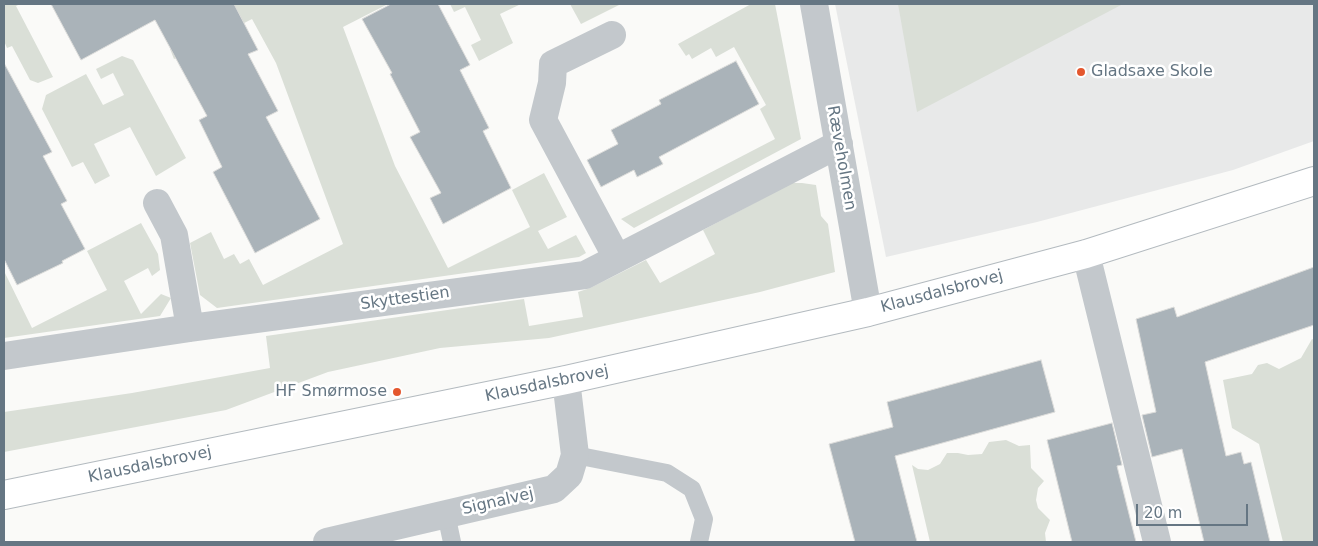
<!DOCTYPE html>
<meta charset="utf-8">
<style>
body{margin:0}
#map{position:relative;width:1318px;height:546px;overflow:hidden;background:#fafaf8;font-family:"DejaVu Sans",sans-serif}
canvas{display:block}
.frame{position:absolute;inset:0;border:5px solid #657683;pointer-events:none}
.scale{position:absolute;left:1136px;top:504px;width:112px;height:22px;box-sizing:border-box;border:2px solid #657683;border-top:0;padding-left:6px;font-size:15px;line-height:18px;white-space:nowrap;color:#657683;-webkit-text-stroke:4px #fff;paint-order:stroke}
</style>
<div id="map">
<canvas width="1318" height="546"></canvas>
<div class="frame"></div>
<div class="scale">20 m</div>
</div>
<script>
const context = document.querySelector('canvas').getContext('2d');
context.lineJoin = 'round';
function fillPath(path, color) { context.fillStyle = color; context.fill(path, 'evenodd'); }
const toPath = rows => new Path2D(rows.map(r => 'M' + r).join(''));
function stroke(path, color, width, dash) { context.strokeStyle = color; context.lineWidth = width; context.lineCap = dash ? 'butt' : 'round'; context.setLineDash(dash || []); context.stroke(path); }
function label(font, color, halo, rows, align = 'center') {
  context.font = font + ' "DejaVu Sans",sans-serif'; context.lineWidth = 5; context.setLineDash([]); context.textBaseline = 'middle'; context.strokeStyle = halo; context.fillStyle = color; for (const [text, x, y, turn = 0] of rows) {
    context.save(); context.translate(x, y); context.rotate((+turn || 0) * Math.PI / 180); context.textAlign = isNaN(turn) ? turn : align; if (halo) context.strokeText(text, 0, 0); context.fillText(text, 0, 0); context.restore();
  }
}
fillPath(toPath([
 [835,4,1314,4,1314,141,1233,170,1037,222,886,257]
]), '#e8e9e9');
fillPath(toPath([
 [4,4,20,4,16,6,53,77,38,83,30,80,12,46,7,48,4,41],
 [234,4,388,4,343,27,395,166,448,268,530,227,512,190,544,173,567,217,538,231,548,249,576,235,586,253,579,257,217,308,200,295,190,243,211,232,224,259,234,254,240,264,249,259,263,285,343,244,276,63,252,19,174,59,170,49,173,37],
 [450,4,521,4,500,14,513,43,479,61,471,45,481,40,465,7,454,12],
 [570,4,621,4,581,24],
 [751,4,775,4,801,139,634,228,621,219,775,139,760,109,766,105,734,47,716,57,711,48,692,59,689,54,686,56,678,44],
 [898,4,1123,4,917,112],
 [122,56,133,60,186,158,156,176,130,127,94,144,110,176,95,184,83,162,72,167,42,109,46,95,86,74,103,105,124,95,113,73,101,79,96,69],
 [792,183,802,183,816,185,821,216,828,224,835,272,760,292,549,338,440,348,328,372,226,410,4,452,4,412,132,393,270,368,266,336,524,299,529,326,583,317,578,292,590,288,646,260,660,283,715,254,703,230],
 [141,223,158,254,160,270,152,276,148,268,124,281,141,314,161,294,171,298,160,316,4,338,4,271,32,328,107,290,87,251],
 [1312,339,1314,340,1314,542,1283,542,1259,444,1232,428,1223,380,1252,374,1258,365,1267,363,1279,369,1301,358],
 [1006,440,1019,446,1030,445,1031,468,1044,481,1038,488,1036,500,1038,508,1050,520,1045,533,1046,542,930,542,912,465,918,469,928,470,940,464,947,453,958,453,968,455,982,454,989,442]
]), '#dadfd7');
const building = toPath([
 [51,4,234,4,258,50,248,54,278,111,266,117,320,219,255,253,213,172,222,167,199,120,207,116,155,20,81,60,51,4],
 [391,4,438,4,470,65,460,70,489,128,483,131,511,188,443,224,430,198,441,193,410,137,420,132,390,74,392,73,362,19,391,4],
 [736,61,759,104,659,157,663,164,637,177,634,170,601,187,587,160,618,144,611,130,661,104,659,100,736,61],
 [4,63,52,152,43,156,67,201,61,204,85,249,62,261,63,263,17,285,4,259,4,63],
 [1314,267,1314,325,1205,362,1226,456,1241,452,1244,464,1251,462,1270,542,1204,542,1182,449,1152,457,1142,415,1156,412,1136,319,1174,307,1177,317,1314,267],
 [1041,360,1055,412,895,456,917,542,855,542,829,444,893,427,887,402,1041,360],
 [1112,423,1122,465,1117,466,1136,542,1072,542,1047,440,1112,423]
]);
fillPath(building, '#aab3b9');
stroke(building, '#dcdcda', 1);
const secondary = toPath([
 [4,495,566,380,868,312,1086,254,1314,181]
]);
stroke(secondary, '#b3babf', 30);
stroke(toPath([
 [575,455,667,473,692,489,704,519,699,542],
 [446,514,452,542]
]), '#c3c8cc', 18);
stroke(toPath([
 [814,4,868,312],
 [612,35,553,64,552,83,543,120,617,258],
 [157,203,174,235,190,328],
 [1086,254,1157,542],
 [4,356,190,328,585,275,839,144],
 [327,542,554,489,569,475,575,455,566,380]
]), '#c3c8cc', 28);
stroke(secondary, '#fff', 28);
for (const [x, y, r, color] of [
 [1081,72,5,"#e4572e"],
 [397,392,5,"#e4572e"]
]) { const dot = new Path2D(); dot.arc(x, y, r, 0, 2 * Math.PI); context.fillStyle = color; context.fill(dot); stroke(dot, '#fff', 2); }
label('16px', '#657683', '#fff', [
 ["Gladsaxe Skole",1091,72],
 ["HF Smørmose",387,392,"right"]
], 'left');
label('16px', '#657683', '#fff', [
 ["Ræveholmen",841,158,80],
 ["Klausdalsbrovej",942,292,-15],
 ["Skyttestien",405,299,-8],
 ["Klausdalsbrovej",547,384,-12],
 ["Klausdalsbrovej",150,465,-12],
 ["Signalvej",498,502,-13]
]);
</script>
